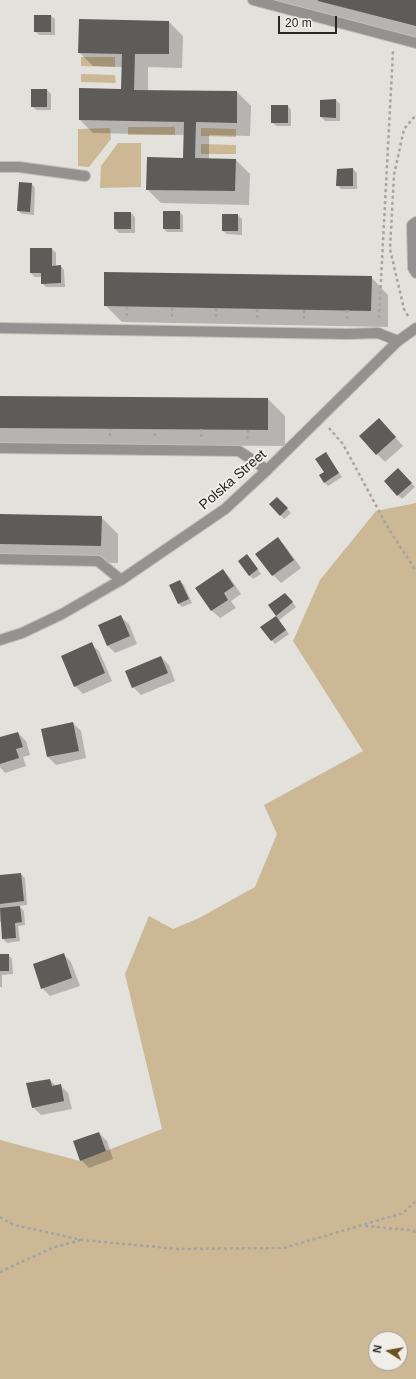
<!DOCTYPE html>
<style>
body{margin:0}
#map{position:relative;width:416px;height:1379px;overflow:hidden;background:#e3e1dc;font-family:Helvetica,sans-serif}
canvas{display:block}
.north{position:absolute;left:368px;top:1331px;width:40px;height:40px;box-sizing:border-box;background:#f1eee9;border:1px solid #a09e9a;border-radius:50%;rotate:281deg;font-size:11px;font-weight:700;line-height:16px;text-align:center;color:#272624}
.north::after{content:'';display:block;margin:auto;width:14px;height:18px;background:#6a5122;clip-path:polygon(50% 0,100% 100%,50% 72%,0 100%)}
.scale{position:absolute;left:278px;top:16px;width:59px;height:18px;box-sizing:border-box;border:2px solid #272624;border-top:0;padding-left:5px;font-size:12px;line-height:14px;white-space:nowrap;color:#272624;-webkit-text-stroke:3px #f1eee9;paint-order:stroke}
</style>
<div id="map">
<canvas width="416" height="1379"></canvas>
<div class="north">N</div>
<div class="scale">20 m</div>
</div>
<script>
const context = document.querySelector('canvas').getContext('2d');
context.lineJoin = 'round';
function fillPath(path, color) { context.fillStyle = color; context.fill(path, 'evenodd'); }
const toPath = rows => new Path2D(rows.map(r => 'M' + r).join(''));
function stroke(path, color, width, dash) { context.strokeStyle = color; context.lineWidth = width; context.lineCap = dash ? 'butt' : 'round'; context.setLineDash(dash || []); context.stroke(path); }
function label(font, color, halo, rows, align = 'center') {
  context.font = font + ' Helvetica,sans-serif'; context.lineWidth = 4; context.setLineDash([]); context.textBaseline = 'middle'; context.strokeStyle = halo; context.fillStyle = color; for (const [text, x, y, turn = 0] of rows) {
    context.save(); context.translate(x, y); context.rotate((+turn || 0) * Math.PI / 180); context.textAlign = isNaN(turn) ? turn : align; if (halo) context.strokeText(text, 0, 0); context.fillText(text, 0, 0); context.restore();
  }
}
fillPath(toPath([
 [81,57,115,57,115,67,81,66],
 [81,74,115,75,116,83,81,82],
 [128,127,175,127,175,135,128,135],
 [110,128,111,139,89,167,78,166,78,129],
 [201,128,236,129,236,137,201,136],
 [118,143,141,143,141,187,100,188,101,166],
 [201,144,236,145,236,154,201,154],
 [416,503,416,1379,0,1379,0,1140,80,1161,162,1129,125,974,149,916,173,929,199,918,255,887,277,834,264,805,363,751,293,641,320,580,376,511],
 [376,1339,400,1339,400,1363,376,1363]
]), '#ccb895');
fillPath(toPath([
 [270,0,416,0,416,38],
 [51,16,55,19,55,35,39,35,35,31],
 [169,22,183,36,182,68,148,67,148,91,237,92,251,106,250,136,209,135,209,159,236,160,250,174,249,205,161,203,147,189,184,159,185,135,93,133,80,120,122,90,123,67,93,66,79,52],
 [47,90,51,94,51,110,36,110,32,106],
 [336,100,340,104,340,121,325,121,321,117,321,101],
 [288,106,291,110,291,126,276,126,272,122],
 [353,169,357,173,357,189,341,189,337,185],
 [32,184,35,188,34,215,22,214,18,210],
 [180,212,183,216,183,232,167,232,164,229],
 [131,213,135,217,135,233,119,233,115,229],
 [223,215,238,215,242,219,242,235,227,234,223,231],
 [52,249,56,253,56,267,61,266,64,270,65,287,46,287,42,283,42,277,35,277,31,273],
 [371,277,388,295,388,327,122,322,105,305],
 [0,397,268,399,285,416,285,446,0,444],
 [387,428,403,446,385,462,377,454],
 [326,453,342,477,328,486,324,482],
 [398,470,415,487,402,499,385,482],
 [277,498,291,513,284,519,271,504],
 [0,515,101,517,118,534,118,563,0,560],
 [277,538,285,546,301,568,281,583,273,575],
 [251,560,261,574,253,579,249,575],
 [223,570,230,578,241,594,231,601,236,608,220,618,212,611,197,588],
 [180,581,184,585,192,603,182,607,178,603],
 [289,598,296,607,279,620,289,634,275,644,261,627,277,616,269,606],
 [121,617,129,624,137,644,115,653,107,645],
 [91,644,99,651,112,681,83,694,75,686],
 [161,657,169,665,175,681,141,695,133,687],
 [73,723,81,731,86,758,56,765,48,757],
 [18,733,26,741,30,755,23,757,26,766,5,773,0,767,0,738],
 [21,874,25,878,27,905,19,906,24,911,25,925,18,926,20,941,7,943,3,939,1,922,0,922,0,876],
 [63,954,71,962,80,986,50,996,42,988],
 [0,955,8,955,12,959,13,974,2,975,2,987,0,987],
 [50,1080,56,1086,60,1085,68,1093,72,1109,41,1115,33,1107],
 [99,1133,107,1141,113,1159,89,1168,81,1160]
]), '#0003');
fillPath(toPath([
 [318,0,416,0,416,26,318,1],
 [34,15,51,15,51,32,34,32],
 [79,19,169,21,169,54,135,54,134,90,237,91,237,123,196,122,195,158,236,159,235,191,146,190,147,157,183,158,184,122,79,120,79,88,121,89,122,54,78,53],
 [31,89,47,89,47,107,31,107],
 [336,99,336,118,320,117,320,100],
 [271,105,288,105,288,123,271,123],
 [353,168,353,186,336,186,337,169],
 [19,182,32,183,30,212,17,211],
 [163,211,180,211,180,229,163,229],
 [114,212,131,212,131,229,114,229],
 [222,214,238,214,238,231,222,231],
 [30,248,52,248,52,266,61,265,61,283,41,284,41,273,30,273],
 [104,272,372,276,371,311,104,306],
 [0,396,268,398,268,430,0,428],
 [379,418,396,437,376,455,359,436],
 [326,452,339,473,324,483,319,475,324,472,315,459],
 [398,468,412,483,397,496,384,481],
 [277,497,288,508,280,516,269,504],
 [0,514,102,516,101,546,0,544],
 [278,537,294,560,272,576,255,554],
 [247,554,258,569,249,576,238,561],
 [223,569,234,586,224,593,228,600,211,611,195,588],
 [180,580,189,599,178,604,169,585],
 [285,593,293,602,276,616,286,630,271,641,260,627,276,616,268,605],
 [121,615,130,636,107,646,98,625],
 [92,642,105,673,74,687,61,656],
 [161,656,168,673,132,688,125,671],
 [73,722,79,751,47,757,41,729],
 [18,732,23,747,16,749,19,758,0,764,0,737],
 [21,873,24,901,0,904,0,875],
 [20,906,22,922,15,923,16,938,2,939,0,908],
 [64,953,72,978,41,989,33,964],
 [0,954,9,954,9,971,0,971],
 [50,1079,52,1086,61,1084,64,1101,32,1108,26,1083],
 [99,1132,106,1151,80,1161,73,1141]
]), '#5e5c58');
const service = toPath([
 [253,0,416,43],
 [0,167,19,167,85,176],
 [416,222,412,225,413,268,416,273],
 [0,328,347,334,378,333,398,341],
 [0,448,239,451,267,470],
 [0,559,98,561,121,580]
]);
const tertiary = toPath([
 [0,640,22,633,62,614,121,580,225,509,267,470,398,341,416,328]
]);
stroke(service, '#c1bfbb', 12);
stroke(tertiary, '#c1bfbb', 12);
stroke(toPath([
 [216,308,216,317],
 [257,309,257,318],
 [347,310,347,320],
 [127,316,127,306],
 [408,316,404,309,390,249,394,175,404,129,416,115],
 [172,317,172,307],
 [379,318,393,51],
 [304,319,304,310],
 [329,428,343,444,387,526,416,571],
 [110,436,110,429],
 [155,436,155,429],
 [201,437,201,429],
 [247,439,248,429],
 [0,1217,14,1225,82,1240,178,1249,284,1248,403,1213,416,1201],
 [365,1226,409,1230,416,1232],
 [0,1272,52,1248,81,1240]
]), '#a6a4a0', 2.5, [3, 3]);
stroke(service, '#939290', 10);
stroke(tertiary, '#939290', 10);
label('14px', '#272624', '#f1eee9', [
 ["Polska Street",233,480,-41]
]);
</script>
